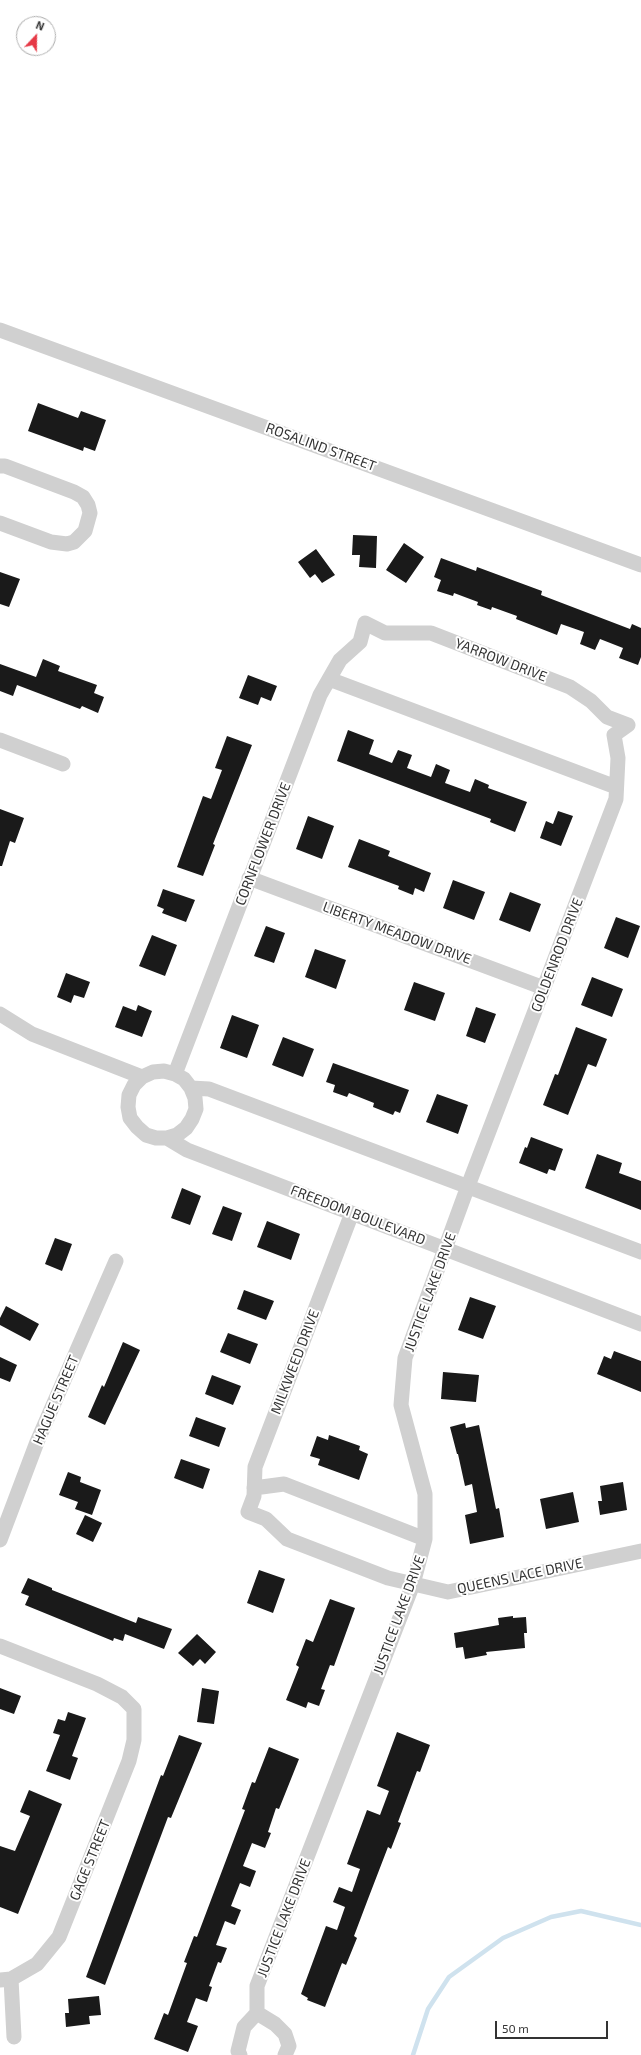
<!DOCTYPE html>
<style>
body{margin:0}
#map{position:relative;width:641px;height:2055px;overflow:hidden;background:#fff;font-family:"Exo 2",sans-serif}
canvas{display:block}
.north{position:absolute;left:16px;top:16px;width:40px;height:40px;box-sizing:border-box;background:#fff;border:1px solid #adadad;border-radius:50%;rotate:22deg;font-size:11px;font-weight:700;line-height:16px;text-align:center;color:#333}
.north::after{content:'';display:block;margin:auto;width:14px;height:18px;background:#e63946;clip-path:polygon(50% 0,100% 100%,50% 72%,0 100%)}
.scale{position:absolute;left:495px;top:2021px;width:113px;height:18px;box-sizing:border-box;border:2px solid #333;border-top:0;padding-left:5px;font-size:12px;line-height:14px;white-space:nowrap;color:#333;-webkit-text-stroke:3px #fff;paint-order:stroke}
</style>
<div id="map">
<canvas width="641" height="2055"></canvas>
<div class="north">N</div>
<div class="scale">50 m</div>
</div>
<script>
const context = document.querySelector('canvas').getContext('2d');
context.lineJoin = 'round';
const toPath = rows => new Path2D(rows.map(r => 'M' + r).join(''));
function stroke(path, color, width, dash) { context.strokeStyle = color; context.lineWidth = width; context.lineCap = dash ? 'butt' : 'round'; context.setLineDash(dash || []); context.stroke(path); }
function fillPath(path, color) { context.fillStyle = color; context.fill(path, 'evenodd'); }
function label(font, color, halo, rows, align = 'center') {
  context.font = font + ' "Exo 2",sans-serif'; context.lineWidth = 4; context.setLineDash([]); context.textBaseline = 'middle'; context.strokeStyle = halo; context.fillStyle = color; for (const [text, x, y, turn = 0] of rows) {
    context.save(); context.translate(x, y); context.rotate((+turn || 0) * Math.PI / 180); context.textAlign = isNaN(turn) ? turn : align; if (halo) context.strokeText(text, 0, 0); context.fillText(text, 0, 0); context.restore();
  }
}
stroke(toPath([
 [413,2055,428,2009,449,1977,503,1938,551,1917,581,1911,641,1925]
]), '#cfe2ee', 4.5);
fillPath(toPath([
 [38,403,78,418,81,411,106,420,95,451,84,447,83,451,28,431],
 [353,535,377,536,376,568,359,567,360,555,352,555],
 [404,543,424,557,406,583,386,570],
 [316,549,335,575,322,583,315,574,310,578,298,562],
 [441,558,476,571,477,567,542,591,541,595,630,629,632,624,641,628,641,657,638,665,619,658,623,648,600,639,595,650,580,644,584,632,561,624,557,635,516,619,517,616,492,607,491,610,477,605,478,602,454,593,453,596,437,591,441,580,434,577],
 [0,572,20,579,9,607,0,604],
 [43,659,60,666,58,671,97,685,94,693,104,697,98,713,82,706,80,709,17,685,13,696,0,691,0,664,36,677],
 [248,675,277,686,271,701,261,697,258,705,239,698],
 [348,730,374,740,369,754,392,763,398,750,412,755,407,768,431,777,436,764,450,770,445,783,470,792,475,779,489,785,488,788,527,802,515,832,490,822,491,819,337,761],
 [227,736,252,745,213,844,215,845,203,876,177,867,203,796,211,799,222,770,215,768],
 [0,809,24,818,15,843,10,841,2,866,0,866],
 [558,811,573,816,561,846,540,838,546,821,553,824],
 [308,816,334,826,322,859,296,849],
 [359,839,390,851,388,856,431,873,424,892,415,888,413,895,398,889,399,886,348,867],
 [453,880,485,892,474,920,443,908],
 [163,889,195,900,186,922,162,913,164,909,157,906],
 [510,892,541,904,530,932,499,920],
 [616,917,640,926,628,958,604,948],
 [266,926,285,933,274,963,254,956],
 [152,935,177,945,165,976,139,966],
 [315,949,346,960,336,989,305,977],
 [66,973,90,982,84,998,74,995,71,1003,57,997],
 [592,977,623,989,612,1017,581,1005],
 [414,982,445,993,435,1021,404,1010],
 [138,1005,152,1011,142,1037,115,1027,123,1006,136,1011],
 [476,1007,496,1014,485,1043,466,1036],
 [232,1015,259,1025,247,1058,220,1048],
 [576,1027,607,1039,596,1067,588,1064,568,1115,543,1105,555,1074,558,1075],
 [283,1037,314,1049,303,1077,272,1065],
 [333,1063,409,1090,400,1113,395,1111,393,1115,373,1107,374,1103,349,1093,347,1097,333,1092,335,1085,326,1082],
 [437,1094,468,1105,458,1134,426,1122],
 [531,1137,563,1149,555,1171,549,1169,547,1174,519,1163,525,1147,527,1148],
 [597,1154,622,1163,619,1173,641,1181,641,1210,585,1188],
 [182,1188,201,1196,190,1225,171,1218],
 [223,1206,242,1213,232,1241,212,1234],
 [267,1221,300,1234,291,1260,257,1247],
 [55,1238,72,1244,62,1271,45,1264],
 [244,1290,274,1301,266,1320,237,1309],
 [470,1297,496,1306,483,1339,458,1330],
 [6,1306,39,1324,30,1341,0,1325,0,1318],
 [228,1333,258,1344,250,1364,220,1352],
 [123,1342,140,1350,105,1425,88,1417,102,1385,104,1387],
 [614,1351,641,1361,641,1392,597,1374,604,1356,611,1359],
 [0,1357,17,1365,10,1382,0,1378],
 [443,1372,479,1375,476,1402,441,1399],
 [212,1375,241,1386,233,1405,205,1394],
 [196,1417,226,1428,219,1447,189,1436],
 [465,1423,466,1428,479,1425,496,1509,499,1508,504,1537,470,1544,465,1515,477,1512,472,1484,465,1486,458,1454,457,1454,450,1427],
 [329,1435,360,1446,359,1450,368,1454,359,1480,318,1465,320,1459,310,1456,317,1436,328,1440],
 [181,1459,210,1469,203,1489,174,1478],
 [68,1472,81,1477,80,1482,101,1490,92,1515,75,1509,78,1502,59,1495],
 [623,1482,627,1510,600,1515,598,1501,602,1501,600,1486],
 [573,1492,579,1522,546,1529,540,1499],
 [85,1515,102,1523,93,1542,76,1534],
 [259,1570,285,1579,273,1613,247,1603],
 [28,1578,52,1588,52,1590,136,1623,138,1617,172,1629,164,1649,125,1634,123,1641,114,1638,113,1641,25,1605,29,1596,21,1593],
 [330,1599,355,1608,334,1666,330,1665,321,1689,325,1690,319,1706,308,1702,306,1708,286,1700,299,1667,296,1665,306,1639,313,1642],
 [513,1616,513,1618,526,1617,527,1633,524,1633,525,1648,486,1652,487,1655,465,1659,463,1647,456,1648,454,1633,499,1625,498,1618],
 [197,1634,216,1652,205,1664,200,1659,193,1666,178,1653],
 [0,1688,21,1696,14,1714,0,1709],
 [202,1688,219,1691,214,1724,197,1722],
 [68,1712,86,1718,72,1756,78,1758,70,1780,46,1771,60,1735,53,1733,58,1719,65,1721],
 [397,1732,430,1745,420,1772,417,1771,398,1822,401,1823,391,1849,388,1847,368,1899,354,1936,357,1938,346,1965,342,1963,325,2007,307,2000,308,1998,301,1994,326,1926,337,1930,345,1907,333,1902,339,1887,352,1892,360,1869,347,1864,367,1810,380,1815,389,1791,377,1786],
 [179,1735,202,1743,171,1818,168,1817,105,1985,86,1977,161,1775,163,1776],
 [269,1747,299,1759,279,1809,276,1808,268,1832,271,1833,265,1848,252,1843,243,1866,256,1871,250,1887,240,1883,231,1906,241,1910,235,1925,225,1921,216,1945,227,1948,221,1963,218,1962,209,1986,212,1987,207,2002,196,1998,187,2022,198,2026,188,2052,154,2039,164,2013,168,2015,187,1963,184,1962,194,1936,197,1937,245,1810,242,1809,252,1782,255,1783],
 [29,1790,62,1804,18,1914,0,1907,0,1846,15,1851,30,1816,20,1812],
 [99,1996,101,2015,89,2016,90,2024,66,2027,65,2013,69,2013,68,1999]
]), '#1a1a1a');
stroke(toPath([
 [0,330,641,565],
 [0,466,5,466,74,492,83,497,88,505,90,513,85,531,74,542,67,544,51,542,0,523],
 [329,679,616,787],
 [0,740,63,764],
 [249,878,544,988],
 [0,1014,32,1034,142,1077],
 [175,1074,320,695,340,660,360,642,365,623,385,633,431,633,570,687,591,701,607,717,628,725],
 [191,1088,209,1089,641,1252],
 [167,1138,177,1135,186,1128,192,1119,196,1109,195,1098,191,1088,184,1079,175,1074,164,1071,153,1072,142,1077,134,1085,129,1095,128,1107,130,1118,137,1127,146,1135,156,1138,167,1138,187,1150,641,1324],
 [352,1213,255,1467,254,1496,248,1512,266,1519,287,1539,388,1578,448,1592,641,1551],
 [254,1488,284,1484,425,1539],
 [0,1540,37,1442,116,1261],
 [0,1646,97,1684,122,1697,134,1709,134,1740,129,1761,59,1937,37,1964,11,1979,0,1980],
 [11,1979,14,2037],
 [257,2013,275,2024,285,2034,289,2046,285,2055],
 [240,2055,238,2051,244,2027,257,2013,257,1986,413,1584,425,1539,425,1494,401,1405,405,1358,468,1186,616,799,618,758,614,735,628,725]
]), '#d0d0d0', 15);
label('14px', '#333', '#fff', [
 ["ROSALIND STREET",321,447,20],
 ["YARROW DRIVE",501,660,21],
 ["CORNFLOWER DRIVE",263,844,-69],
 ["LIBERTY MEADOW DRIVE",397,933,20],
 ["GOLDENROD DRIVE",557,955,-69],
 ["FREEDOM BOULEVARD",358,1215,21],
 ["JUSTICE LAKE DRIVE",430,1292,-70],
 ["MILKWEED DRIVE",295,1362,-69],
 ["HAGUE STREET",56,1400,-67],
 ["QUEENS LACE DRIVE",520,1576,-12],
 ["JUSTICE LAKE DRIVE",399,1615,-70],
 ["GAGE STREET",90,1860,-68],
 ["JUSTICE LAKE DRIVE",284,1918,-69]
]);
</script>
